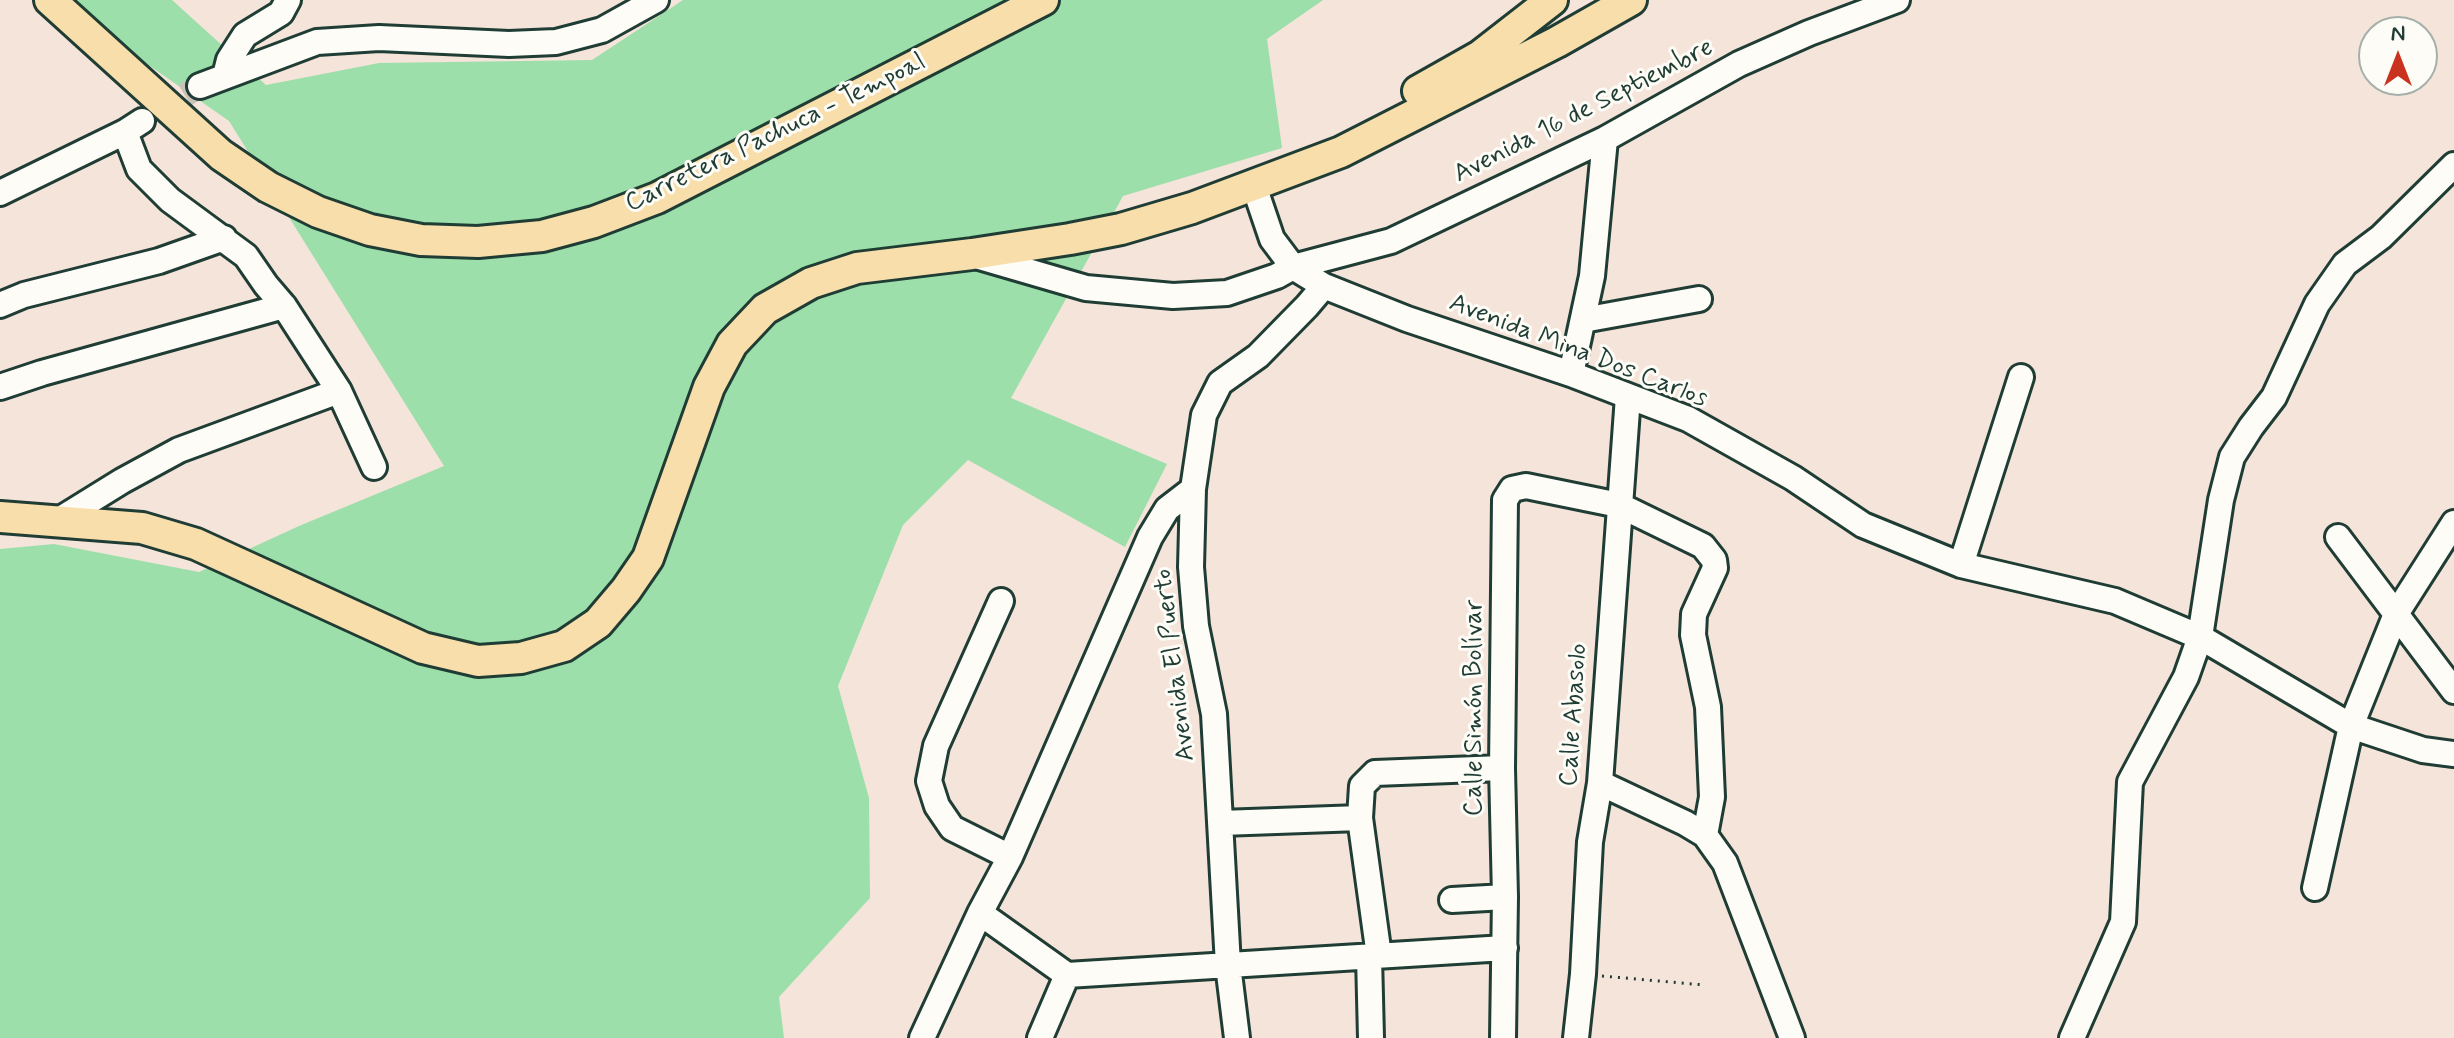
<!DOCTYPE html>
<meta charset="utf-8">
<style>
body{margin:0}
#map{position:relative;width:2454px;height:1038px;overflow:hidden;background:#f5e4da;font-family:Mynerve,sans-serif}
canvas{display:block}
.north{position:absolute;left:2358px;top:16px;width:80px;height:80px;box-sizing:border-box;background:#fdfcf7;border:2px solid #a4b0a9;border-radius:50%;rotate:0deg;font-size:22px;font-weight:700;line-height:32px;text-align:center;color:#1f3d34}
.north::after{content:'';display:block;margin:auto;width:28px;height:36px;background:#c8321e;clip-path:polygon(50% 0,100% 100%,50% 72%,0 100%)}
</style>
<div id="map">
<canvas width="2454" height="1038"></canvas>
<div class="north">N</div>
</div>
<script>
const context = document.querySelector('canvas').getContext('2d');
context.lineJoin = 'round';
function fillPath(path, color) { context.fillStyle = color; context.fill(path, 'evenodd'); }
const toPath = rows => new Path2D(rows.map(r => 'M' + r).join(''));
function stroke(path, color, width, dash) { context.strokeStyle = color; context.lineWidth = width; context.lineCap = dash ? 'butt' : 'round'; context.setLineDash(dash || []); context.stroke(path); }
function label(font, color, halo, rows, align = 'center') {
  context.font = font + ' Mynerve,sans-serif'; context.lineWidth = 6; context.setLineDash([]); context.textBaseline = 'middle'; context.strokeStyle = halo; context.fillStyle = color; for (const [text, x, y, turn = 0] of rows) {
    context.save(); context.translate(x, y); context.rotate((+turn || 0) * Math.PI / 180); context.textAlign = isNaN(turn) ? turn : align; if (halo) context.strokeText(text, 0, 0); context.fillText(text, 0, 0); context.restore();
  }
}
fillPath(toPath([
 [55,0,172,0,266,85,379,63,592,60,683,0,1323,0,1267,39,1282,148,1123,196,1011,398,1167,464,1125,547,968,460,903,525,838,686,869,798,870,898,779,997,784,1038,0,1038,0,549,54,544,199,572,299,526,444,466,229,121]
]), '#9cdfaa');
stroke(toPath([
 [154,114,200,86]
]), '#cac3b9', 24, [24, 12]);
const minor = toPath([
 [225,76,229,60,245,35,281,13,288,0],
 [200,86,317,42,379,38,509,44,556,42,602,30,656,0],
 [125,132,139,169,170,200,246,256,266,285,284,306,339,391,374,467],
 [1254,186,1272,239,1293,267,1324,286,1407,319,1571,374,1688,419,1793,478,1863,525,1961,565,2115,601,2200,637,2351,726,2423,750,2454,754],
 [0,193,125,132,142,121],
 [976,256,1086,288,1173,296,1227,293,1277,276,1293,267,1391,241,1605,139,1739,64,1809,33,1897,0],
 [0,305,24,295,159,261,224,238],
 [1583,320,1699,299],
 [1571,374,1592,276,1605,139],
 [0,387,42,373,284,306],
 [59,520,122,481,179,450,339,391],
 [2338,537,2454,691],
 [1961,565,2021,377],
 [1001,601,936,746,929,781,937,806,952,828,1010,857],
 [1600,783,1685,823,1705,835,1725,863,1792,1038],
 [1221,823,1360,818],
 [2315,888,2351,726,2396,614,2454,523],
 [1452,900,1505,897],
 [980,913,1067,975,1505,948],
 [1369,956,1371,1038],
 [1379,956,1360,818,1362,786,1375,773,1502,768],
 [922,1038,980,913,1010,857,1150,537,1167,509,1193,489],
 [1040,1038,1067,975],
 [1237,1038,1228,965,1214,714,1196,626,1191,567,1193,489,1204,415,1220,383,1258,356,1307,306,1324,286],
 [1503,1038,1505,897,1502,768,1505,500,1512,489,1526,486,1619,505,1703,546,1714,560,1715,568,1694,614,1693,635,1708,707,1712,797,1705,835],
 [1576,1038,1583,974,1590,842,1600,783,1628,396],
 [2072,1038,2123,922,2130,782,2186,677,2200,637,2221,500,2232,457,2251,427,2274,397,2317,304,2345,264,2381,237,2454,165]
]);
const major = toPath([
 [50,0,221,155,268,187,318,212,370,230,421,240,478,242,542,236,594,222,657,198,1043,0],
 [1418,91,1480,56,1552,0],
 [0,517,142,528,196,544,423,648,478,661,521,658,564,646,598,623,626,590,648,558,709,387,732,344,765,309,811,283,857,268,972,254,1070,239,1121,229,1192,208,1341,152,1557,42,1631,0]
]);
stroke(minor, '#1f3d34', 30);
stroke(major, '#1f3d34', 36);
stroke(toPath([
 [1602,976,1704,985]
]), '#1f3d34', 3, [2, 6]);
stroke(minor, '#fdfcf7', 24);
stroke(major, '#f8deab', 30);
label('26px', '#1f3d34', '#fdfcf7', [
 ["Avenida 16 de Septiembre",1584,112,-27],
 ["Carretera Pachuca - Tempoal",776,134,-26],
 ["Avenida Mina Dos Carlos",1578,352,21],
 ["Avenida El Puerto",1176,665,-97],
 ["Calle Simón Bolívar",1476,708,-90],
 ["Calle Abasolo",1575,715,-86]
]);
</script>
